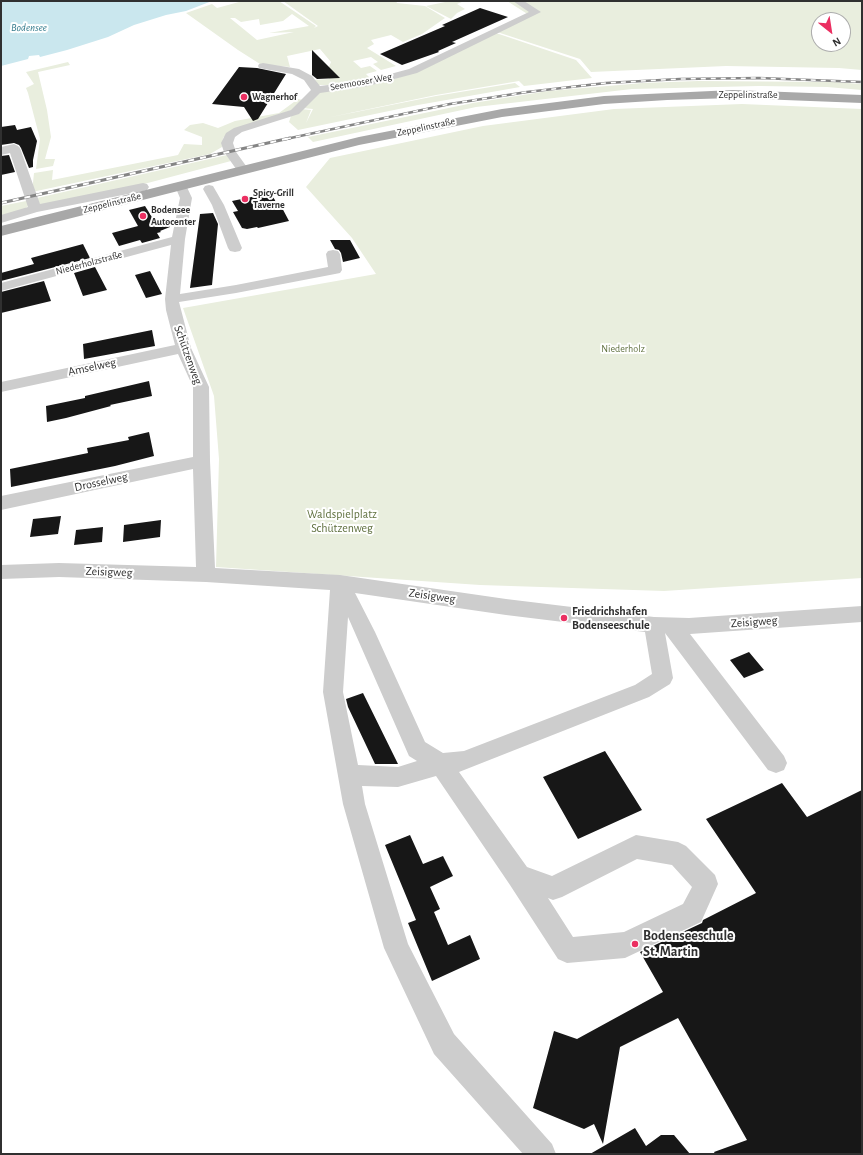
<!DOCTYPE html>
<meta charset="utf-8">
<style>
body{margin:0}
#map{position:relative;width:863px;height:1155px;overflow:hidden;background:#fff;font-family:"Alegreya Sans",sans-serif}
canvas{display:block}
.frame{position:absolute;inset:0;border:2px solid #303030;pointer-events:none}
.north{position:absolute;left:811px;top:12px;width:40px;height:40px;box-sizing:border-box;background:#fff;border:1px solid #acacac;border-radius:50%;rotate:150deg;font-size:11px;font-weight:700;line-height:16px;text-align:center;color:#303030}
.north::after{content:'';display:block;margin:auto;width:14px;height:18px;background:#eb2f61;clip-path:polygon(50% 0,100% 100%,50% 72%,0 100%)}
</style>
<div id="map">
<canvas width="863" height="1155"></canvas>
<div class="frame"></div>
<div class="north">N</div>
</div>
<script>
const context = document.querySelector('canvas').getContext('2d');
context.lineJoin = 'round';
function fillPath(path, color) { context.fillStyle = color; context.fill(path, 'evenodd'); }
const toPath = rows => new Path2D(rows.map(r => 'M' + r).join(''));
function stroke(path, color, width, dash) { context.strokeStyle = color; context.lineWidth = width; context.lineCap = dash ? 'butt' : 'round'; context.setLineDash(dash || []); context.stroke(path); }
function label(font, color, halo, rows, align = 'center') {
  context.font = font + ' "Alegreya Sans",sans-serif'; context.lineWidth = 4; context.setLineDash([]); context.textBaseline = 'middle'; context.strokeStyle = halo; context.fillStyle = color; for (const [text, x, y, turn = 0] of rows) {
    context.save(); context.translate(x, y); context.rotate((+turn || 0) * Math.PI / 180); context.textAlign = isNaN(turn) ? turn : align; if (halo) context.strokeText(text, 0, 0); context.fillText(text, 0, 0); context.restore();
  }
}
fillPath(toPath([
 [256,1,279,1,316,26,314,28,318,26,283,1,396,1,397,3,425,6,445,18,422,34,403,42,391,35,371,40,374,44,367,48,396,66,381,70,373,64,378,62,371,57,353,61,361,68,370,66,377,71,366,74,372,80,339,85,317,85,314,80,329,79,327,72,331,62,320,49,287,56,290,67,260,64,238,50,186,13,212,4,217,8,239,2],
 [292,14,309,26,269,33,294,32,257,40,230,18,235,18,241,22,259,19,260,25,283,21],
 [450,1,464,1,457,4,465,9,457,13,451,19,426,6],
 [507,1,862,1,862,70,839,68,726,66,591,72,580,59,494,31,529,15],
 [819,20,843,20,843,44,819,44],
 [496,33,576,60,592,78,524,86,519,81,436,95,326,118,436,96,515,83,520,87,418,105,298,130,289,122,291,116,301,109,311,110,306,123,313,109,302,108,316,93,391,80,428,67],
 [68,62,70,65,38,72,47,110,51,137,45,159,55,159,53,166,36,169,40,139,28,93,26,88,34,84,26,72],
 [698,81,832,82,862,84,862,90,827,87,759,86,632,89,476,107,313,142,308,137,473,103,548,91,643,83],
 [298,99,303,100,295,109,233,130,223,138,222,147,210,154,32,192,34,173,53,170,52,180,178,155,184,144,202,145,202,137,184,130,190,125,203,123,218,128,235,121,279,113],
 [742,104,862,109,862,578,664,591,480,585,216,567,219,459,214,396,183,308,376,274,352,238,306,187,330,158,483,126,614,109],
 [227,155,231,161,125,189,40,205,37,198],
 [31,200,30,205,21,211,1,216,1,206]
]), '#e9eede');
fillPath(toPath([
 [1,1,212,1,186,11,166,15,134,25,108,37,67,50,40,57,39,55,29,56,28,59,1,66]
]), '#cae7ee');
fillPath(toPath([
 [480,8,508,17,452,42,456,43,438,51,439,52,402,65,380,54,445,26,442,25],
 [312,50,340,78,317,79,312,75],
 [239,67,257,68,286,74,258,119,253,121,244,107,212,104],
 [15,125,17,130,31,127,37,141,33,160,33,167,29,168,21,148,19,145,14,143,1,145,1,127],
 [9,155,15,172,1,175,1,156],
 [271,193,277,204,280,204,289,221,258,228,257,227,247,229,242,228,233,212,238,211,232,201],
 [145,206,155,222,168,219,170,227,160,231,161,232,157,233,160,238,142,243,140,240,119,246,112,233,138,226,129,210],
 [213,213,218,224,212,285,190,288,200,214],
 [330,240,350,240,360,258,343,262,341,253,339,250,335,249],
 [83,244,90,258,1,281,1,273,34,264,31,258],
 [95,267,107,290,83,296,74,273],
 [150,271,162,294,146,298,135,275],
 [44,281,51,301,1,313,1,292],
 [152,330,155,346,84,359,83,344],
 [149,381,152,396,110,405,111,406,66,418,47,422,46,406,85,398,85,396],
 [149,432,154,456,115,466,11,487,10,469,88,453,87,448,129,440,128,437],
 [61,516,58,534,30,537,33,519],
 [161,520,160,537,123,542,124,525],
 [103,527,102,542,74,545,76,530],
 [749,652,764,670,744,678,730,660],
 [363,693,398,764,375,764,348,707,346,699],
 [605,751,642,810,578,839,543,777],
 [782,783,807,817,862,790,862,1154,715,1154,714,1152,747,1140,678,1018,620,1047,603,1144,594,1124,584,1129,533,1108,554,1031,577,1039,663,992,640,952,702,923,703,920,756,893,706,819],
 [410,835,423,864,443,856,453,876,430,887,440,909,434,912,448,945,470,935,480,959,432,981,408,923,416,920,385,845],
 [635,1128,646,1146,661,1135,674,1135,690,1154,590,1154]
]), '#171717');
fillPath(toPath([
 [513,1,524,1,541,12,417,73,368,86,320,93,299,114,242,132,235,137,233,143,236,152,249,170,247,173,239,173,224,152,221,143,226,133,234,128,291,110,311,90,304,80,292,74,259,68,258,66,259,64,263,63,299,69,312,76,320,86,368,80,409,69,529,12,513,1],
 [14,144,18,146,20,148,40,204,143,183,147,184,149,187,147,190,143,191,37,212,1,223,1,215,28,207,10,153,1,155,1,147,14,144],
 [181,182,185,183,192,198,185,239,180,294,236,285,328,267,326,254,328,251,333,250,338,251,340,254,342,270,340,273,335,274,236,293,179,302,191,348,209,387,210,461,215,568,340,575,506,599,654,617,689,618,862,606,862,622,690,634,784,756,787,763,784,770,776,773,768,770,665,633,673,678,670,684,649,697,459,772,527,867,552,876,636,835,678,842,686,846,715,875,718,884,701,922,625,958,567,963,558,959,510,885,436,776,398,787,362,786,365,804,408,944,454,1034,552,1144,556,1154,523,1154,434,1054,384,948,343,804,323,692,330,590,206,582,59,577,1,579,1,565,59,563,196,567,193,469,1,510,1,496,193,457,193,387,178,354,1,392,1,382,175,345,166,310,165,299,171,245,1,291,1,283,172,237,180,198,175,186,177,183,181,182],
 [355,593,506,615,645,632,652,674,635,685,464,751,443,753,425,742,375,632,355,593],
 [348,617,409,756,417,761,398,767,358,765,343,692,348,617],
 [637,859,672,865,692,887,683,904,624,932,573,937,548,898,553,900,562,897,637,859],
 [209,185,213,186,224,205,242,248,240,251,235,252,230,251,228,248,212,205,203,189,205,186,209,185]
]), '#cdcdcd');
fillPath(toPath([
 [733,90,862,95,862,103,733,98,667,100,604,104,502,117,359,145,1,236,1,226,359,137,502,109,604,96,733,90]
]), '#a8a8a8');
const railFar1 = toPath([
 [286,139,450,104,527,92,606,83,680,79,759,78,862,82]
]);
const rail = toPath([
 [1,203,290,138]
]);
stroke(railFar1, '#858585', 2.5);
stroke(rail, '#858585', 3);
stroke(railFar1, '#fff', 1.5, [5]);
stroke(rail, '#fff', 2, [6]);
for (const [x, y, r, color] of [
 [244,97,4,"#eb2f61"],
 [245,199,4,"#eb2f61"],
 [143,216,4,"#eb2f61"],
 [564,618,4,"#eb2f61"],
 [635,944,4,"#eb2f61"]
]) { const dot = new Path2D(); dot.arc(x, y, r, 0, 2 * Math.PI); context.fillStyle = color; context.fill(dot); stroke(dot, '#fff', 1.5); }
label('10px', '#303030', '#fff', [
 ["Seemooser Weg",361,82,-10],
 ["Zeppelinstraße",748,95],
 ["Zeppelinstraße",426,127,-12],
 ["Zeppelinstraße",112,203,-14],
 ["Niederholzstraße",89,263,-15]
]);
label('bold 10px', '#303030', '#fff', [
 ["Wagnerhof",252,97],
 ["Spicy-Grill",253,193],
 ["Taverne",253,205],
 ["Bodensee",151,210],
 ["Autocenter",151,222]
], 'left');
label('10px', '#5d6e3c', '#fff', [
 ["Niederholz",623,349]
]);
label('italic 11px', '#397e8f', '#fff', [
 ["Bodensee",29,28]
]);
label('12px', '#303030', '#fff', [
 ["Schützenweg",188,355,70],
 ["Amselweg",92,367,-12],
 ["Drosselweg",101,482,-12],
 ["Zeisigweg",109,572,2],
 ["Zeisigweg",432,596,8],
 ["Zeisigweg",754,622,-4]
]);
label('12px', '#5d6e3c', '#fff', [
 ["Waldspielplatz",342,514],
 ["Schützenweg",342,528]
]);
label('bold 12px', '#303030', '#fff', [
 ["Friedrichshafen",572,611],
 ["Bodenseeschule",572,625]
], 'left');
label('bold 14px', '#303030', '#fff', [
 ["Bodenseeschule",643,936],
 ["St. Martin",643,952]
], 'left');
</script>
